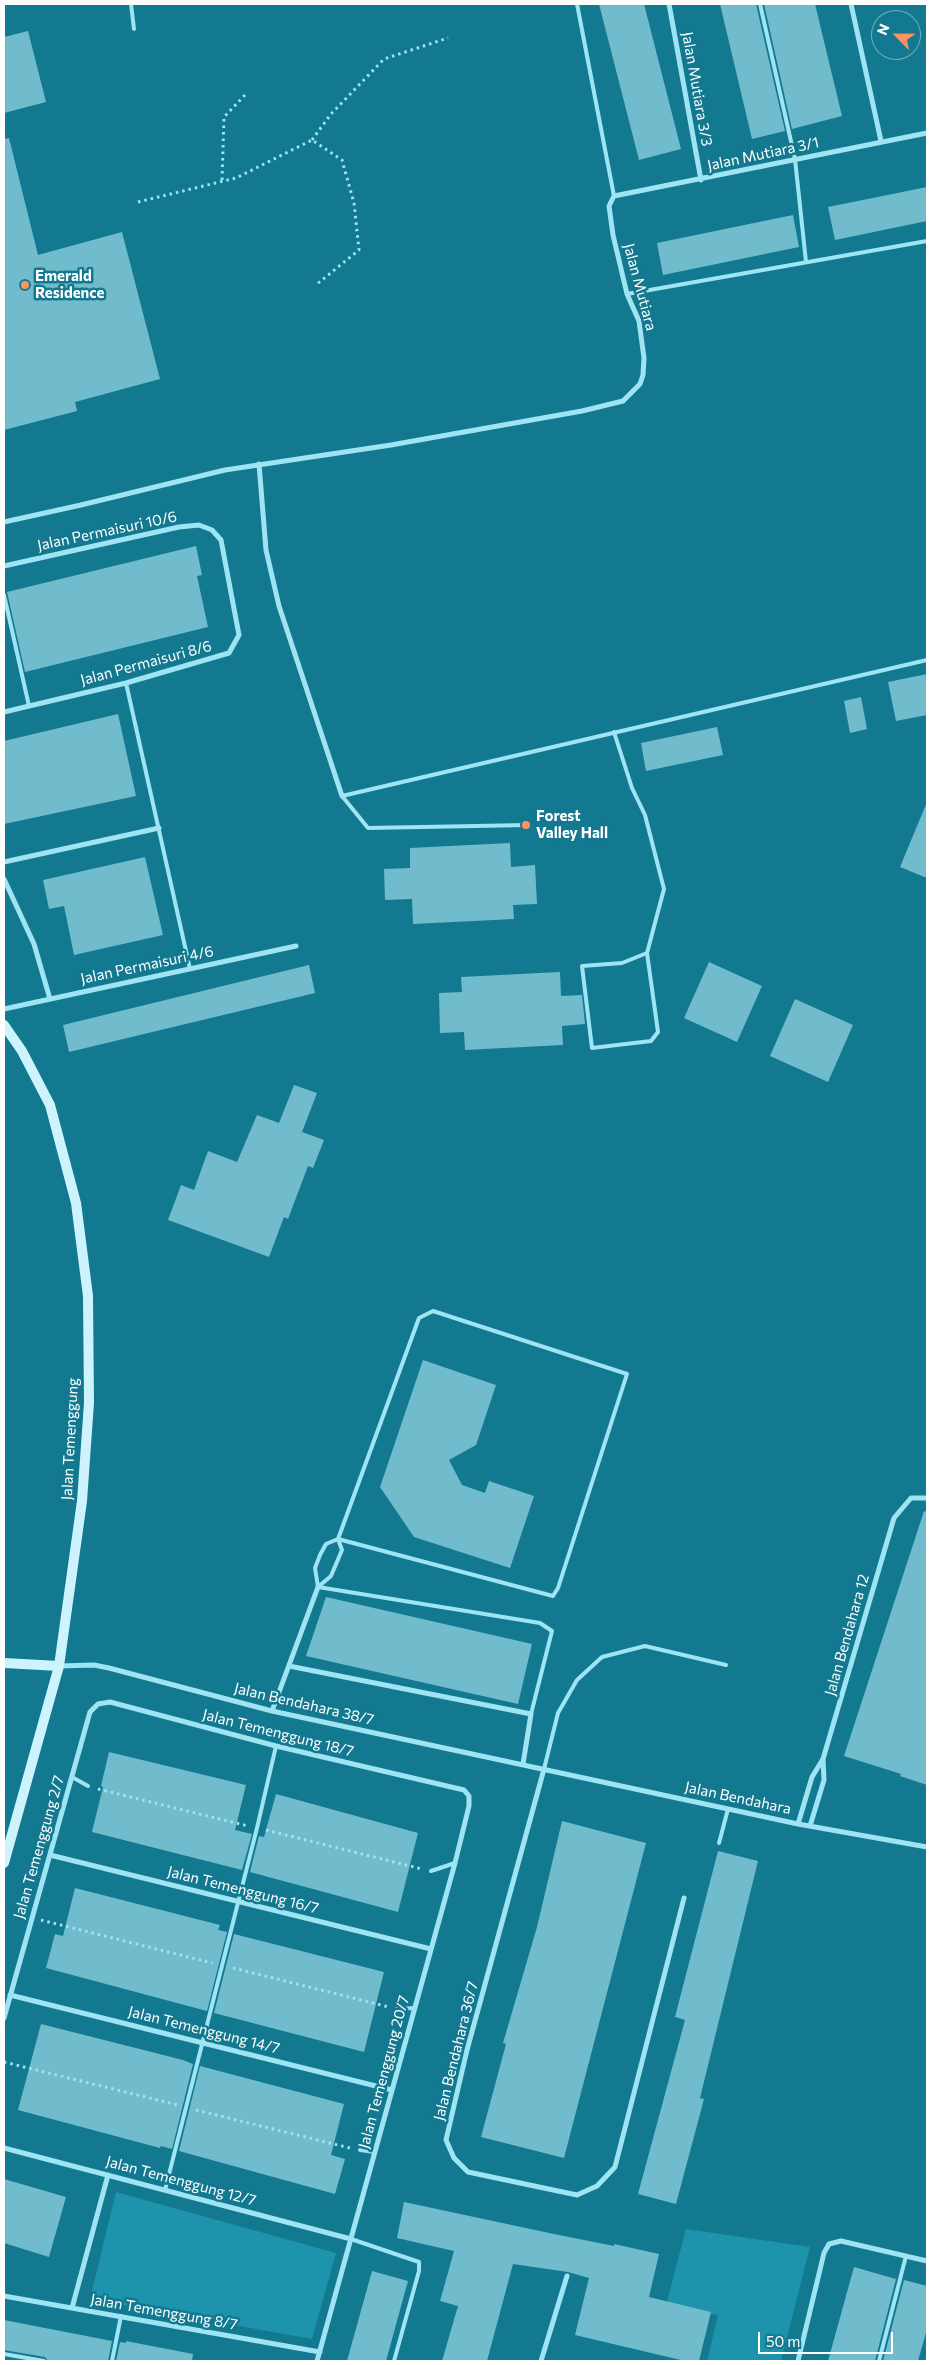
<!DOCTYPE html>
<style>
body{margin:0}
#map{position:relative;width:931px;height:2365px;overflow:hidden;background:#127990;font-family:Commissioner,sans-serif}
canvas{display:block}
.frame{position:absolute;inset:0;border:5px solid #fff;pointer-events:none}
.north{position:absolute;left:871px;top:10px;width:50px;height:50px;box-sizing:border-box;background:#127990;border:1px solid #71afbc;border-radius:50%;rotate:293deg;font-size:14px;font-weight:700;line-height:20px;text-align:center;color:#fff}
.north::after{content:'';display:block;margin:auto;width:18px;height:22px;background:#ff935f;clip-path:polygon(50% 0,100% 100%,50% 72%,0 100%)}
.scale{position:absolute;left:758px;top:2332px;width:135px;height:22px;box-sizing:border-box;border:2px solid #fff;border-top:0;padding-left:6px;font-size:15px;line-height:18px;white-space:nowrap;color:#fff;-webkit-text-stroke:4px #127990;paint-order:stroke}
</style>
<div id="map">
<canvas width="931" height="2365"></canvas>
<div class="frame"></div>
<div class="north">N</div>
<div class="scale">50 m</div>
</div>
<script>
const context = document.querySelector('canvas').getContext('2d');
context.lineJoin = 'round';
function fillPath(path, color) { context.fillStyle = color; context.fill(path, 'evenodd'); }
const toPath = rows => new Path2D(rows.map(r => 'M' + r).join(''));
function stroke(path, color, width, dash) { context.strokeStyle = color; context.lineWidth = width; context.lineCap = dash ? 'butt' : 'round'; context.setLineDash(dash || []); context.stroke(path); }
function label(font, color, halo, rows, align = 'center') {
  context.font = font + ' Commissioner,sans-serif'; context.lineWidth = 5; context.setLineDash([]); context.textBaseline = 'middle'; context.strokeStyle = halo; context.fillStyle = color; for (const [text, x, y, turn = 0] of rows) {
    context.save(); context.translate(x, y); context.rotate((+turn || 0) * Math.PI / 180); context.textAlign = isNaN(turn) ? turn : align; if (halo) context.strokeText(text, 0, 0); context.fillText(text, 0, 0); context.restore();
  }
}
fillPath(toPath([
 [116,2192,336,2253,312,2339,90,2299],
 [686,2229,810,2247,781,2361,707,2361,718,2315,666,2305]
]), '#1d94ac');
fillPath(toPath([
 [599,4,644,4,681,149,639,160],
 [720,4,756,4,785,131,752,139],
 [764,4,815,4,842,116,792,129],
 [28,31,46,102,4,113,4,37],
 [9,138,38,255,122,232,160,379,75,402,77,411,4,430,4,139],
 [927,187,927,221,835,240,828,207],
 [793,215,799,247,663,275,657,243],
 [196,546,202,575,197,576,208,627,25,672,7,592],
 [927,674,927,715,896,721,888,682],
 [861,697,867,729,850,733,844,701],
 [118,714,136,796,4,824,4,741],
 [717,727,723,755,646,771,641,743],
 [927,802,927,878,900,867],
 [510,843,511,867,535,865,537,904,513,905,514,919,413,924,412,899,385,900,384,869,410,868,410,848],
 [145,857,163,935,74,955,64,906,49,909,43,880],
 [709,962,762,986,737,1042,684,1018],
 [309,965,315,993,69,1052,63,1025],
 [560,972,561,996,582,995,585,1024,562,1026,563,1045,465,1050,464,1032,440,1033,439,993,462,992,461,977],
 [795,999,853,1025,828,1082,770,1056],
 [294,1085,317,1093,302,1132,324,1140,313,1168,308,1166,288,1219,284,1217,269,1257,168,1220,181,1185,194,1190,208,1151,237,1162,257,1115,279,1123],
 [423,1360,496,1385,476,1445,449,1460,462,1485,485,1493,489,1481,534,1496,510,1568,414,1537,380,1487],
 [924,1511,927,1512,927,1785,900,1776,901,1774,844,1756],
 [326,1597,532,1644,518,1704,306,1656],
 [109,1752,246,1785,235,1830,252,1834,242,1870,92,1832,103,1787,101,1786],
 [276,1794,418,1833,398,1912,250,1872,259,1836,264,1837],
 [562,1821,646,1843,564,2158,481,2137,506,2044,503,2043,537,1927],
 [718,1851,758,1861,700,2098,704,2099,676,2204,638,2194,685,2020,675,2017],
 [75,1888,220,1925,218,1930,227,1932,207,2011,46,1968,55,1934,63,1936],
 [234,1934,384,1972,364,2052,214,2013],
 [41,2024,183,2060,193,2064,172,2149,161,2146,160,2148,18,2110],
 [200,2066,344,2104,331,2155,345,2159,335,2194,179,2151],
 [4,2179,66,2197,49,2257,4,2243],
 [404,2202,554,2234,614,2246,614,2244,659,2254,649,2297,711,2312,699,2361,685,2361,575,2335,589,2278,568,2272,513,2264,487,2361,442,2361,458,2306,440,2301,454,2251,397,2238],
 [854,2267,896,2279,875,2361,828,2361],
 [372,2271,408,2281,386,2361,347,2361],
 [904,2280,927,2286,927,2329,918,2361,883,2361],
 [4,2320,112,2341,108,2361,48,2361,45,2357,4,2350],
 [126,2341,193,2354,192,2361,116,2361,120,2342,126,2343]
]), '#70bccc');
stroke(toPath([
 [312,140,331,114,384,59,448,38],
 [222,180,224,117,245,95],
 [138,202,236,178,312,140,342,160,354,203,359,250,317,284],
 [98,1789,248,1826],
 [266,1830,422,1869],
 [41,1920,212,1963],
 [233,1968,389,2007],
 [4,2062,178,2105],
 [196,2110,350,2148]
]), '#9ee4f2', 3, [2.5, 4]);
stroke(toPath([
 [131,4,134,29],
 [577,4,614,196],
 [760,4,795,159,806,262],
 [627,294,927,241],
 [4,595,29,706],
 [126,683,190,969],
 [614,732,632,788,645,815,664,889,647,953,658,1032,651,1041,592,1048,582,966,622,963,647,953],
 [528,825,368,828,342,796,927,660],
 [433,1311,627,1374,558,1588,553,1596,338,1539,419,1318,433,1311],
 [338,1539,342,1550,331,1576,318,1587,315,1568,320,1555,326,1544,338,1539],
 [318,1587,540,1623,552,1631,531,1714],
 [544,1769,558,1713,577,1680,602,1657,645,1646,726,1665],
 [72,1777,88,1786],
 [719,1843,728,1809],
 [431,1871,455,1863],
 [397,2009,415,2008],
 [360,2150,375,2152],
 [165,2190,257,1828,276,1746],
 [351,2239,419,2262,419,2271,394,2361],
 [4,2354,44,2361],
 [112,2361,121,2316],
 [879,2361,906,2256]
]), '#9ee4f2', 4);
stroke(toPath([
 [669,4,701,180],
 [851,4,881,141],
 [259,464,266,550,279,606,342,796],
 [4,522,81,505,225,470,391,445,582,411,623,401,640,384,643,375,644,358,639,321,627,294,613,235,609,206,614,196,927,133],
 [4,566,179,527,199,525,212,530,221,540,239,635,229,653,126,683,4,712],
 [4,862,159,828],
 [4,879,34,944,50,999],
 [4,1009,296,946],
 [59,1666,94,1665,109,1668,272,1711,798,1824,927,1847],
 [289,1666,531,1714,523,1764],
 [272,1711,318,1587],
 [544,1769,467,2050,446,2140,454,2158,468,2172,577,2195,597,2186,615,2167,684,1898],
 [798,1824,812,1777,823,1759,894,1518,911,1498,927,1498],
 [810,1826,824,1780,823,1759],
 [50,1855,431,1949],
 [10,1995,392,2090],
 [4,2018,90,1712,98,1704,110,1702,276,1746,464,1790,469,1796,469,1806,455,1863,317,2361],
 [4,2148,351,2239],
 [4,2296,320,2352],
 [72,2308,108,2175],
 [541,2361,567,2276],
 [798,2361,824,2253,829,2244,841,2241,927,2261]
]), '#9ee4f2', 5);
stroke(toPath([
 [4,1025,22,1051,50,1105,76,1203,88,1296,89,1403,82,1501,59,1666,4,1863],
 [4,1663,59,1666]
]), '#cdf3fc', 10);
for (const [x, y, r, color] of [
 [25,285,5,"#ff935f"],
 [526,825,5,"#ff935f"]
]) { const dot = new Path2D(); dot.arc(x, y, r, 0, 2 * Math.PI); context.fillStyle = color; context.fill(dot); stroke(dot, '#127990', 2); }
label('15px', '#fff', '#127990', [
 ["Jalan Mutiara 3/3",697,89,80],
 ["Jalan Mutiara 3/1",763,154,-12],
 ["Jalan Mutiara",640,287,75],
 ["Jalan Permaisuri 10/6",107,531,-12],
 ["Jalan Permaisuri 8/6",146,663,-15],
 ["Jalan Permaisuri 4/6",147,965,-12],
 ["Jalan Temenggung",70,1439,-87],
 ["Jalan Bendahara 12",847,1635,-74],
 ["Jalan Bendahara 38/7",304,1704,13],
 ["Jalan Temenggung 18/7",278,1733,14],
 ["Jalan Bendahara",738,1798,12],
 ["Jalan Temenggung 2/7",39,1847,-74],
 ["Jalan Temenggung 16/7",243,1890,14],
 ["Jalan Temenggung 14/7",204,2030,14],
 ["Jalan Bendahara 36/7",456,2051,-76],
 ["Jalan Temenggung 20/7",384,2072,-75],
 ["Jalan Temenggung 12/7",181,2181,15],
 ["Jalan Temenggung 8/7",164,2312,10]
]);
label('bold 15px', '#fff', '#127990', [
 ["Emerald",35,276],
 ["Residence",35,293],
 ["Forest",536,816],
 ["Valley Hall",536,833]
], 'left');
</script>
